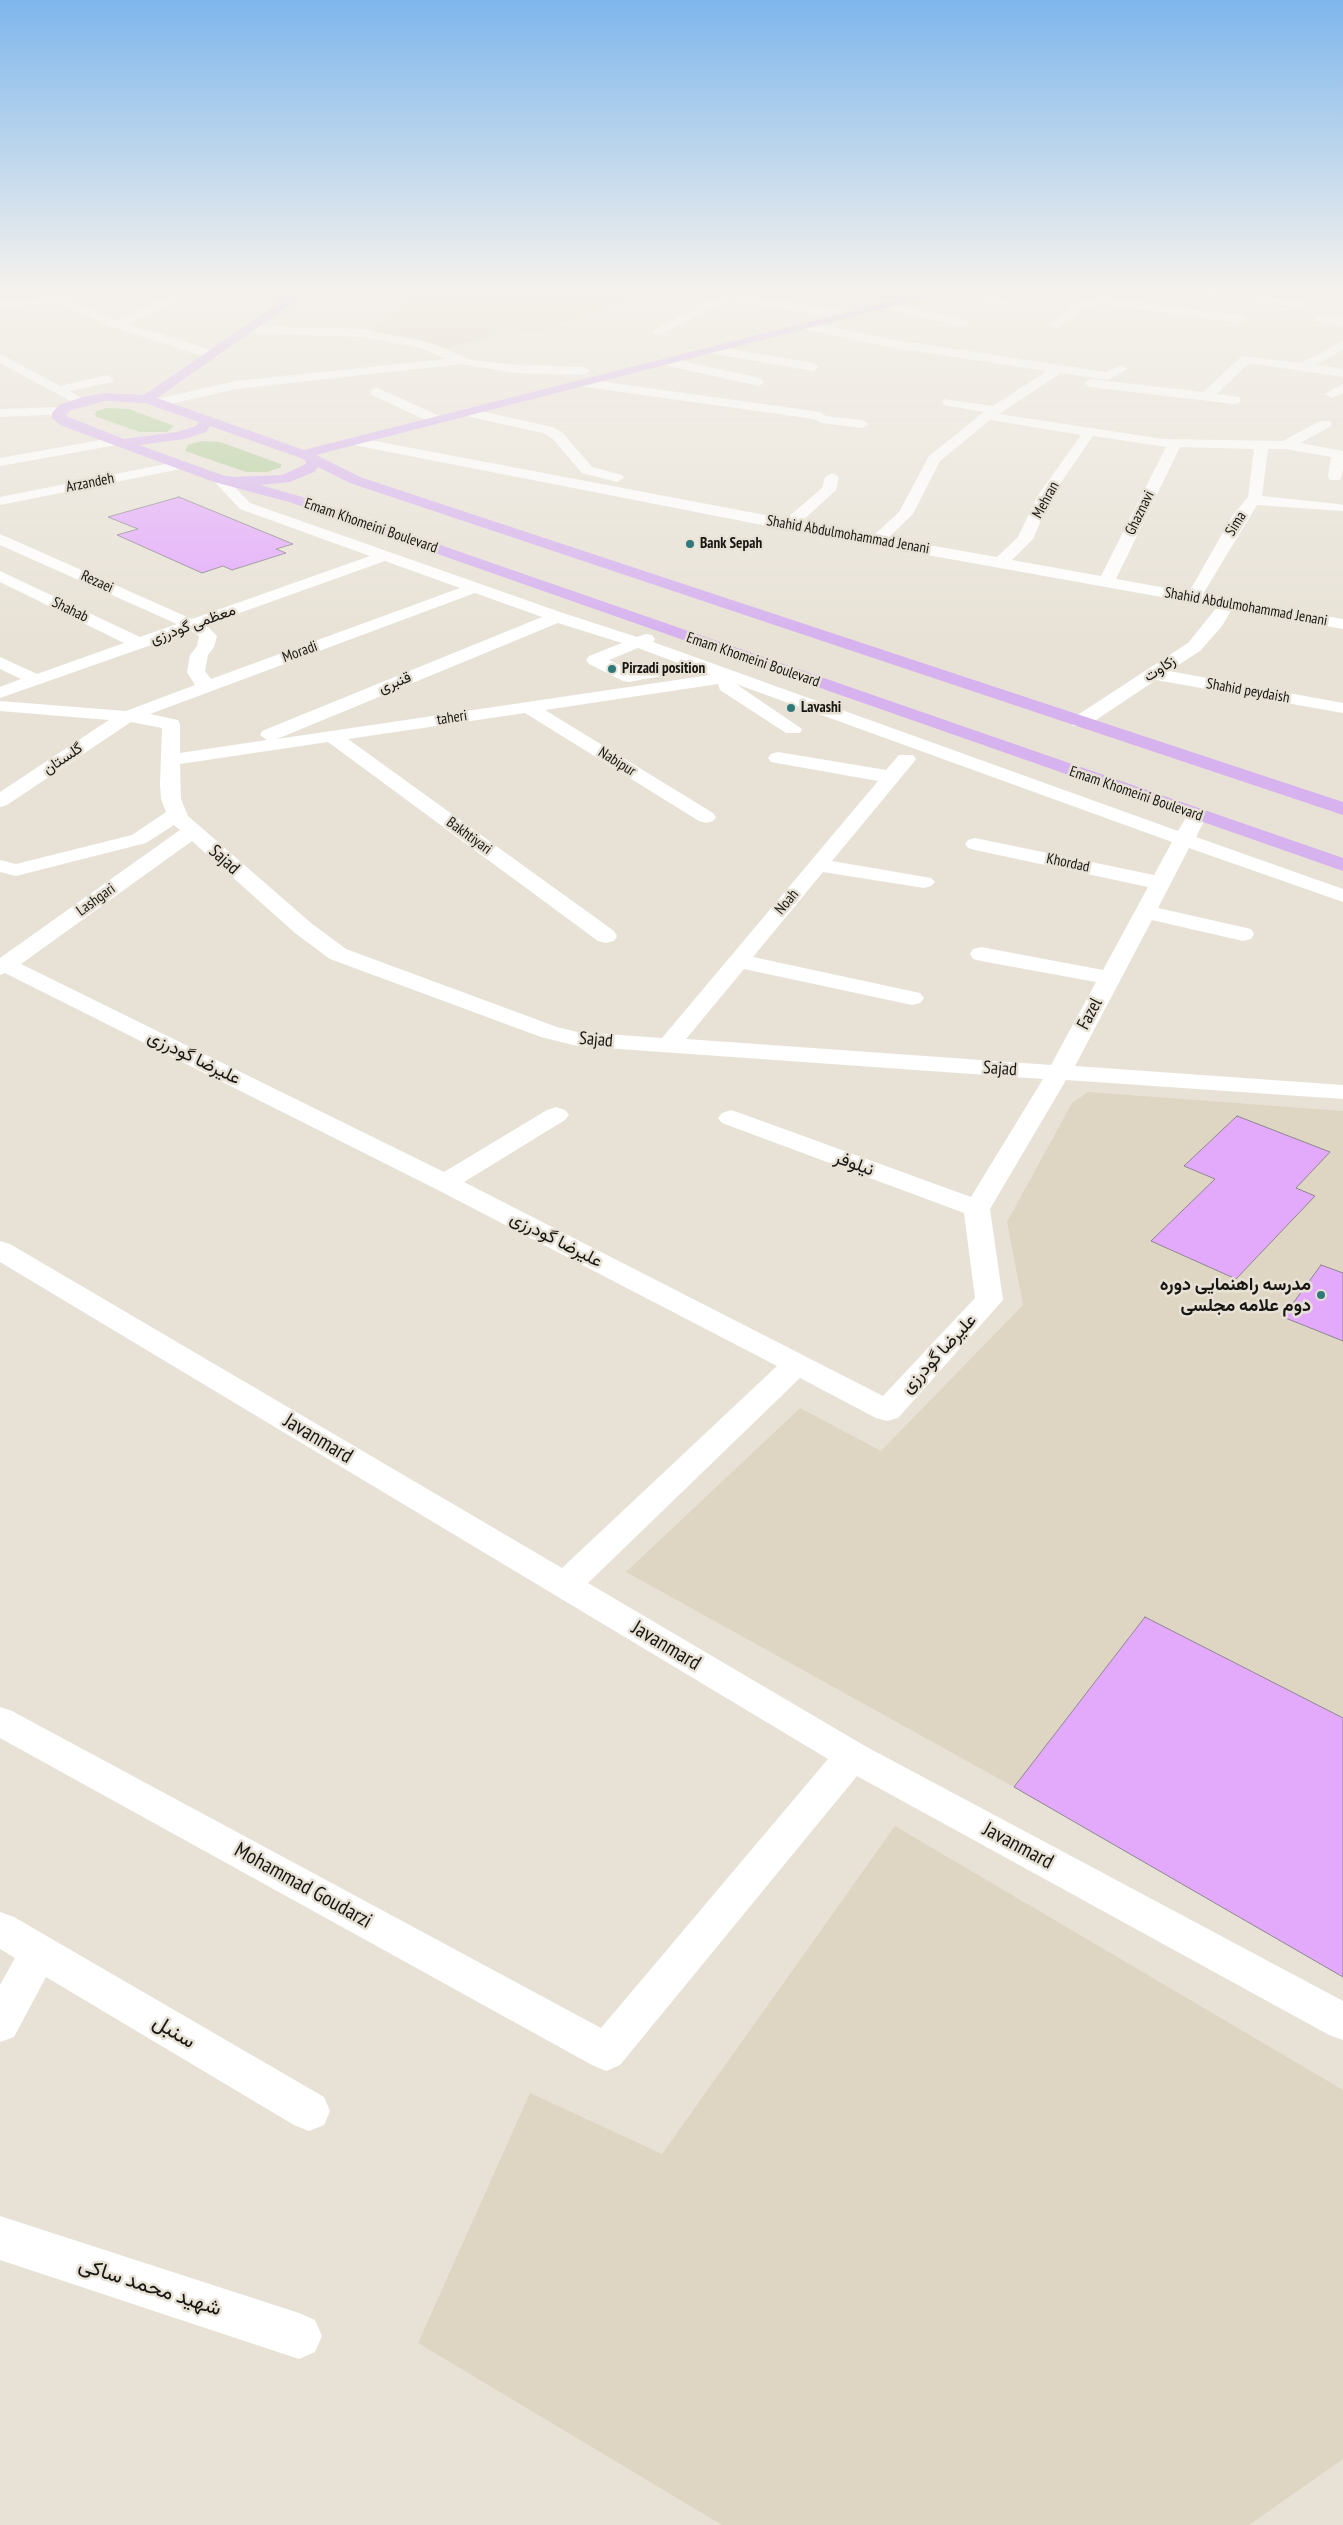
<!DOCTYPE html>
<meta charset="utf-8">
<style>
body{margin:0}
canvas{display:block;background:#e8e2d6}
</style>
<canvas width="1343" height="2525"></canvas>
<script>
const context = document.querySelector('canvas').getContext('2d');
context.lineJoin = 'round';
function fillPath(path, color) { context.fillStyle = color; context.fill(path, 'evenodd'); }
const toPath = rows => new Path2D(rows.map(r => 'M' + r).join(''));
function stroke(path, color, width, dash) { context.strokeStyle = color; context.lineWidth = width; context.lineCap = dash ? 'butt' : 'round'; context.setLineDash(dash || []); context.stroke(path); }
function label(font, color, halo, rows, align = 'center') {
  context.font = font + ' "PT Sans Narrow",Vazirmatn,sans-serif'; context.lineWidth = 5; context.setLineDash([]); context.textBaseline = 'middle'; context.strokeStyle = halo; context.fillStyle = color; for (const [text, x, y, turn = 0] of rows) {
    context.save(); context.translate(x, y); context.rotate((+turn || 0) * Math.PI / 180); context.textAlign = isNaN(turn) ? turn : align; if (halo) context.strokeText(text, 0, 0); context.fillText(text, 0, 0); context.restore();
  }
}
fillPath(toPath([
 [326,285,646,285,622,305,608,303,540,332,503,327,489,338,447,348,390,335,365,332,415,301,316,292],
 [1088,1092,1343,1111,1343,1718,1145,1617,1014,1787,626,1572,800,1408,881,1451,1023,1305,1007,1222,1072,1103],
 [895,1826,1343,2090,1343,2459,1249,2525,722,2525,418,2343,530,2093,662,2154]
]), '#dfd5c3');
fillPath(toPath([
 [107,408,129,409,174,426,167,432,140,432,97,417,95,414,97,411],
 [202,441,220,442,281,464,281,467,267,472,246,472,185,451,188,445]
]), '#b1cc97');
const building = toPath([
 [179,497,293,544,276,549,286,553,232,570,223,566,202,573,117,535,138,529,108,517,179,497],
 [1237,1116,1330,1152,1296,1188,1315,1196,1236,1279,1151,1241,1215,1179,1184,1166,1237,1116],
 [1321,1265,1343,1273,1343,1341,1283,1317,1321,1265],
 [1145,1617,1343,1718,1343,1977,1014,1787,1145,1617]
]);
fillPath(building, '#e3aafc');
stroke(building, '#8e8791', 1);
fillPath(toPath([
 [123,285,134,285,136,288,119,294,69,300,116,320,196,285,211,285,127,324,217,352,219,355,217,358,209,358,112,327,53,302,0,308,0,302,118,288,123,285],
 [885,285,912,285,938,290,944,293,938,296,890,288,885,285],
 [1110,285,1117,286,1119,288,1110,299,1241,315,1247,319,1241,323,1102,304,1083,309,1060,327,1056,328,1050,324,1075,305,1098,299,1110,285],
 [1146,285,1180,285,1298,301,1304,304,1298,307,1151,288,1146,285],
 [951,287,1008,300,1010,302,1004,305,947,292,945,290,951,287],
 [725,293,840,310,846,314,840,318,727,300,662,334,654,334,652,331,725,293],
 [887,303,964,319,970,323,964,327,883,308,883,304,887,303],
 [1319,315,1343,319,1343,327,1315,321,1315,317,1319,315],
 [807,322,895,340,1106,372,1121,365,1127,369,1108,380,1061,373,999,414,1163,439,1283,441,1320,421,1330,421,1332,424,1330,427,1300,443,1343,451,1343,470,1340,480,1330,480,1328,477,1331,457,1286,449,1268,449,1262,496,1338,504,1343,505,1343,511,1257,505,1203,594,1343,619,1343,629,1232,609,1222,626,1200,651,1169,671,1343,703,1343,713,1156,680,1087,726,1073,726,1071,722,1073,718,1188,643,1217,607,788,530,354,445,347,441,354,437,786,519,822,488,825,477,832,473,839,477,836,490,801,522,873,536,899,512,929,456,984,412,944,405,942,402,944,399,993,406,1047,371,895,348,803,329,803,323,807,322],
 [990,420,1081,435,1037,497,1018,537,997,557,888,538,913,514,940,461,990,420],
 [1093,436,1166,447,1101,576,1012,560,1033,539,1051,497,1093,436],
 [1180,447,1254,449,1248,497,1233,515,1189,592,1116,579,1180,447],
 [249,326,363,329,427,342,472,360,515,365,584,367,590,371,584,375,515,373,462,364,236,389,157,407,152,406,150,403,152,400,236,381,447,359,420,348,363,337,245,333,243,330,249,326],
 [1343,341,1343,350,1315,365,1343,369,1343,377,1249,363,1217,394,1239,397,1241,400,1239,403,1234,404,1090,387,1084,383,1090,379,1203,392,1242,356,1301,363,1343,341],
 [714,346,813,363,819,367,813,371,710,353,708,350,714,346],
 [0,354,60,386,107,375,113,379,112,382,70,391,87,402,80,406,0,363,0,354],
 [668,358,759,378,765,382,759,386,664,365,662,362,664,359,668,358],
 [584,379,820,412,826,416,862,420,869,424,862,428,821,423,814,419,579,386,578,383,584,379],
 [1343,384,1343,393,1332,398,1325,394,1343,384],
 [377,388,442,417,444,420,437,424,432,423,372,395,371,392,372,389,377,388],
 [61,407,68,411,66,414,0,417,0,409,61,407],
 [467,408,552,427,562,432,592,467,622,475,624,478,617,482,582,473,552,438,543,433,462,415,460,412,467,408],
 [117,437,122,438,124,441,122,444,0,466,0,458,117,437],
 [181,461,188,465,186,468,0,505,0,497,181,461],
 [219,475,224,476,250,503,563,613,637,637,646,634,652,635,655,639,653,642,1178,831,1190,811,1204,811,1207,815,1196,837,1343,889,1343,902,1189,848,1158,908,1251,929,1254,934,1251,939,1243,941,1152,920,1075,1066,1343,1085,1343,1099,1066,1080,990,1209,1003,1300,898,1418,887,1421,876,1418,800,1378,588,1583,865,1746,1343,2001,1343,2040,1329,2035,857,1776,620,2065,606,2071,592,2065,0,1738,0,1707,12,1711,601,2028,828,1759,0,1262,0,1241,10,1244,562,1568,777,1366,436,1189,5,973,0,975,0,958,180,830,174,825,146,843,16,876,0,872,0,860,16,864,132,835,166,812,161,799,160,784,162,728,131,722,7,805,0,807,0,792,109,720,0,711,0,701,126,711,195,685,187,672,190,655,197,646,199,636,191,631,0,698,0,687,21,679,0,669,0,657,37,674,124,643,0,582,0,571,140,637,177,624,0,545,0,534,192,619,370,556,240,509,212,479,219,475],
 [385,561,460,588,211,679,205,671,208,655,214,647,217,636,206,625,385,561],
 [475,593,542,617,262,731,260,735,267,740,180,753,180,724,178,720,150,714,475,593],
 [558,623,622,643,589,656,586,660,589,664,623,681,629,682,656,677,662,676,665,672,662,668,656,667,631,671,609,660,638,648,710,675,277,739,558,623],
 [718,684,720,690,786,733,800,733,802,729,736,684,1172,842,1154,875,975,838,968,840,965,844,968,848,975,850,1148,887,1103,970,981,947,973,949,970,954,973,959,981,961,1096,982,1051,1065,686,1039,744,969,912,1005,920,1003,924,998,920,993,753,957,823,872,924,888,931,886,935,882,931,878,832,861,913,763,916,759,913,755,899,755,886,770,778,752,771,754,768,758,771,762,878,781,662,1038,577,1032,557,1027,346,949,311,923,188,816,181,799,180,764,328,742,598,941,606,943,614,941,617,936,614,931,348,739,525,713,699,821,706,823,713,821,716,817,713,813,545,710,718,684],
 [192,841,295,933,330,959,541,1037,577,1046,1043,1079,971,1197,740,1113,731,1110,722,1113,718,1118,722,1123,964,1213,975,1298,883,1396,464,1182,565,1120,569,1115,565,1110,556,1107,547,1110,444,1172,21,964,192,841],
 [0,1912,14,1917,324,2097,330,2111,324,2125,309,2131,294,2125,46,1977,14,2037,0,2042,0,1985,15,1958,0,1949,0,1912],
 [0,2216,299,2313,315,2320,322,2336,315,2352,299,2359,0,2260,0,2216]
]), '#fff');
fillPath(toPath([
 [305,285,318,285,157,398,304,450,955,285,975,285,316,455,360,477,1343,802,1343,815,350,483,318,467,314,472,290,482,260,485,299,496,1343,858,1343,871,289,502,214,482,60,425,52,418,52,413,59,405,83,397,104,393,144,395,305,285],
 [104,401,145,403,199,422,196,426,177,432,124,439,66,416,69,411,104,401],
 [210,426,298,457,305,460,306,464,282,475,233,477,222,475,139,445,184,439,206,432,210,426]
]), '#d6b2ef');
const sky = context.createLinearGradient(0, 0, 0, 639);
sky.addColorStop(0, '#7eb6ec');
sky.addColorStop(0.45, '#f5f2ed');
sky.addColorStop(1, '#f5f2ed00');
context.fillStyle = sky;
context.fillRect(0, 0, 1343, 639);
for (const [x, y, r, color] of [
 [690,544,5,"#2f797a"],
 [612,669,5,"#2f797a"],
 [791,708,5,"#2f797a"],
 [1321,1295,5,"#2f797a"]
]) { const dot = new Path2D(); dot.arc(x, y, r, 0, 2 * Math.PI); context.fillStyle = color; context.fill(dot); stroke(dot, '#e8e2d6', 2); }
label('15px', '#181612', '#e8e2d6', [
 ["Arzandeh",90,483,-11],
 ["Mehran",1046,500,-61],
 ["Ghaznavi",1140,513,-64],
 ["Sima",1236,524,-58],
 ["Emam Khomeini Boulevard",371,526,19],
 ["Shahid Abdulmohammad Jenani",848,535,10],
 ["Rezaei",97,582,24],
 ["Shahid Abdulmohammad Jenani",1246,607,10],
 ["Shahab",70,610,26],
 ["معظمی گودرزی",193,625,-20],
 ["Moradi",300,652,-20],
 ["Emam Khomeini Boulevard",753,660,19],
 ["زکاوت",1160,669,-33],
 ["قنبری",395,683,-22],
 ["Shahid peydaish",1248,691,10],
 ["taheri",452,718,-9],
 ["گلستان",63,759,-34],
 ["Nabipur",617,762,32],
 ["Emam Khomeini Boulevard",1136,794,19],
 ["Bakhtiyari",469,836,36],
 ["Khordad",1068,863,12],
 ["Lashgari",96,900,-36],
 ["Noah",787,902,-50]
]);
label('bold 15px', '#181612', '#e8e2d6', [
 ["Bank Sepah",700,544],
 ["Pirzadi position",622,669],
 ["Lavashi",801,708]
], 'left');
label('18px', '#181612', '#e8e2d6', [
 ["Sajad",224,860,42],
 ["Fazel",1090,1014,-62],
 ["Sajad",596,1040,5],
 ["علیرضا گودرزی",194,1058,26],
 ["Sajad",1000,1069,4],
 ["نیلوفر",854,1164,20],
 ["علیرضا گودرزی",556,1240,27],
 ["علیرضا گودرزی",939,1354,-47]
]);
label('bold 18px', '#181612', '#e8e2d6', [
 ["مدرسه راهنمایی دوره",1311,1285],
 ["دوم علامه مجلسی",1311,1306]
], 'right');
label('21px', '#181612', '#e8e2d6', [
 ["Javanmard",318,1439,31],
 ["Javanmard",666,1646,31],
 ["Javanmard",1018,1846,28],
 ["Mohammad Goudarzi",303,1886,29],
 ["سنبل",174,2032,31],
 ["شهید محمد ساکی",150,2287,18]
]);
</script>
